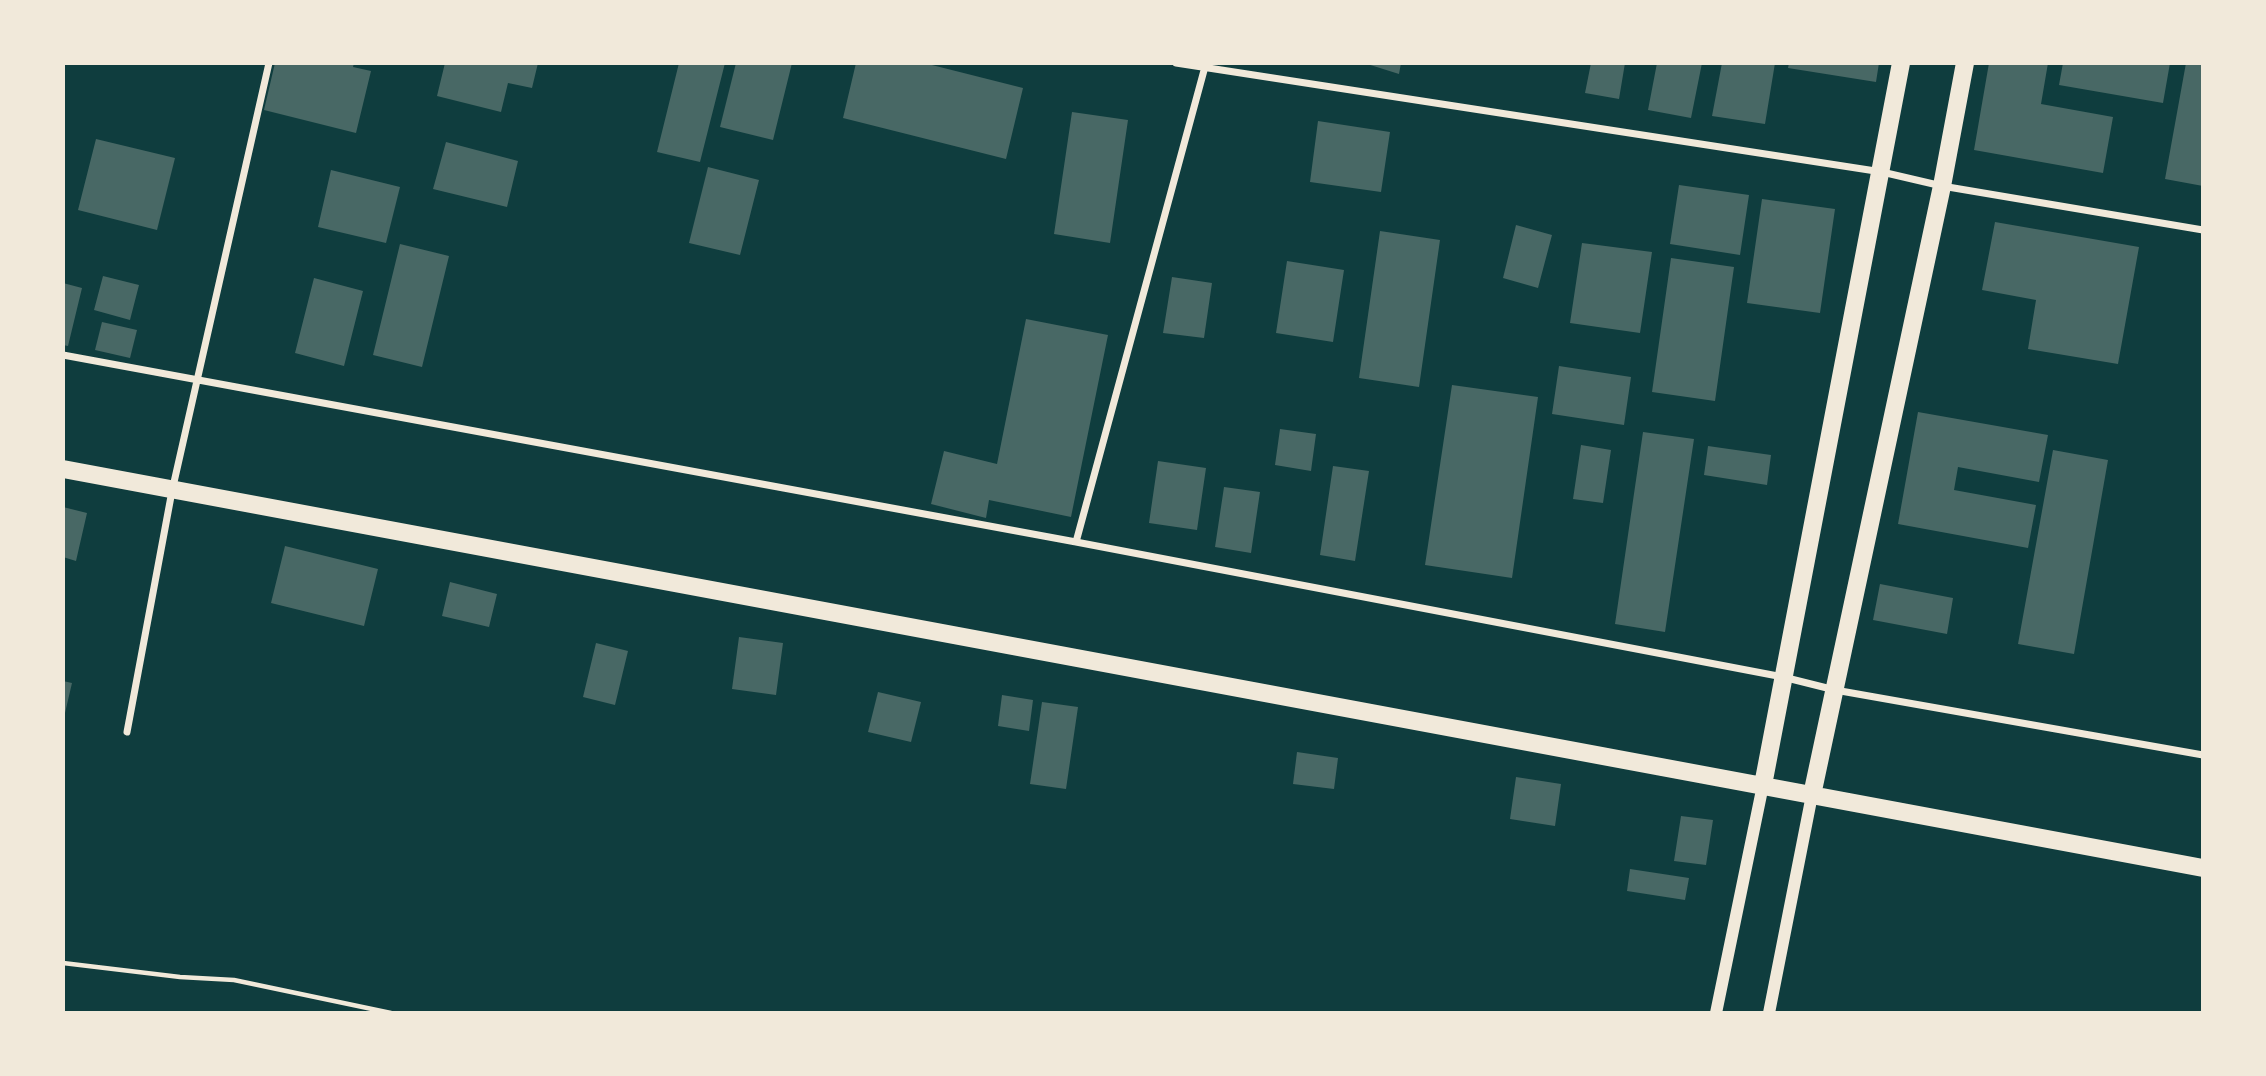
<!DOCTYPE html>
<style>
body{margin:0}
#map{position:relative;width:2266px;height:1076px;overflow:hidden;background:#0f3d3e;font-family:"IBM Plex Sans",sans-serif}
canvas{display:block}
.frame{position:absolute;inset:0;border:65px solid #f1e9da;pointer-events:none}
</style>
<div id="map">
<canvas width="2266" height="1076"></canvas>
<div class="frame"></div>
</div>
<script>
const context = document.querySelector('canvas').getContext('2d');
context.lineJoin = 'round';
function fillPath(path, color) { context.fillStyle = color; context.fill(path, 'evenodd'); }
const toPath = rows => new Path2D(rows.map(r => 'M' + r).join(''));
function stroke(path, color, width, dash) { context.strokeStyle = color; context.lineWidth = width; context.lineCap = dash ? 'butt' : 'round'; context.setLineDash(dash || []); context.stroke(path); }
fillPath(toPath([
 [275,63,354,63,353,67,371,71,356,133,264,110],
 [445,63,538,63,532,88,508,83,501,112,437,96],
 [679,63,725,63,700,162,657,152],
 [736,63,792,63,773,140,720,127],
 [856,63,924,63,1023,88,1006,159,843,118],
 [1364,63,1401,63,1399,74],
 [1591,63,1625,63,1619,99,1585,93],
 [1657,63,1702,63,1691,118,1648,110],
 [1722,63,1775,63,1765,124,1712,116],
 [1789,63,1879,63,1876,82,1788,68],
 [1989,63,2048,63,2041,104,2113,117,2103,173,1974,150],
 [2063,63,2170,63,2163,103,2059,85],
 [2186,63,2203,63,2203,186,2165,179],
 [1072,112,1128,120,1110,243,1054,234],
 [1318,121,1390,132,1381,192,1310,182],
 [96,139,175,158,157,230,78,210],
 [446,142,518,161,507,207,433,189],
 [708,167,759,180,740,255,689,243],
 [331,170,400,187,386,243,318,227],
 [1679,185,1749,195,1740,255,1670,244],
 [1762,199,1835,209,1820,313,1747,303],
 [1995,222,2139,247,2118,364,2028,349,2036,300,1982,290],
 [1516,225,1552,235,1538,288,1503,278],
 [1380,231,1440,240,1419,387,1359,378],
 [1582,243,1652,252,1640,333,1570,323],
 [400,244,449,256,422,367,373,355],
 [1671,258,1734,267,1715,401,1652,392],
 [1287,261,1344,270,1333,342,1276,333],
 [103,276,139,285,130,320,94,310],
 [1172,277,1212,283,1204,338,1163,333],
 [314,278,363,291,344,366,295,353],
 [63,283,82,288,68,346,63,345],
 [1026,319,1108,335,1071,517,989,500,986,518,931,504,944,451,997,464],
 [102,322,137,330,130,358,95,350],
 [1559,366,1631,377,1624,425,1552,414],
 [1452,385,1538,397,1512,578,1425,565],
 [1918,412,2048,435,2039,482,1958,467,1954,490,2036,505,2028,548,1898,524],
 [1280,429,1316,434,1311,471,1275,465],
 [1643,432,1694,439,1665,632,1615,624],
 [1581,445,1611,450,1603,503,1573,499],
 [1708,446,1771,455,1767,485,1704,475],
 [2053,450,2108,460,2074,654,2018,644],
 [1158,461,1206,468,1197,530,1149,523],
 [1333,466,1369,471,1355,561,1320,555],
 [1224,487,1260,492,1251,553,1215,547],
 [63,507,87,513,76,561,63,557],
 [285,546,378,569,364,626,271,603],
 [450,582,497,594,489,627,442,616],
 [1880,584,1953,598,1947,634,1873,620],
 [739,637,783,643,776,695,732,689],
 [596,643,628,651,615,705,583,697],
 [63,681,72,683,65,713,63,712],
 [878,692,921,702,911,742,868,732],
 [1002,695,1033,700,1029,731,998,726],
 [1042,702,1078,707,1066,789,1030,784],
 [1297,752,1338,758,1334,789,1293,784],
 [1516,777,1561,784,1555,826,1510,819],
 [1681,816,1713,820,1706,865,1674,861],
 [1630,869,1689,878,1685,900,1627,891]
]), '#486865');
stroke(toPath([
 [63,963,180,977,234,980,391,1013]
]), '#f1e9da', 4.5);
stroke(toPath([
 [1176,63,1882,172,1942,186,2203,230],
 [63,355,1076,542,1783,677,1835,690,2203,755],
 [1076,542,1206,63],
 [127,732,172,491,269,63]
]), '#f1e9da', 7);
stroke(toPath([
 [1716,1013,1763,785],
 [1769,1013,1812,795]
]), '#f1e9da', 12);
stroke(toPath([
 [63,469,2203,868],
 [1763,785,1901,63],
 [1812,795,1942,186,1965,63]
]), '#f1e9da', 18);
</script>
